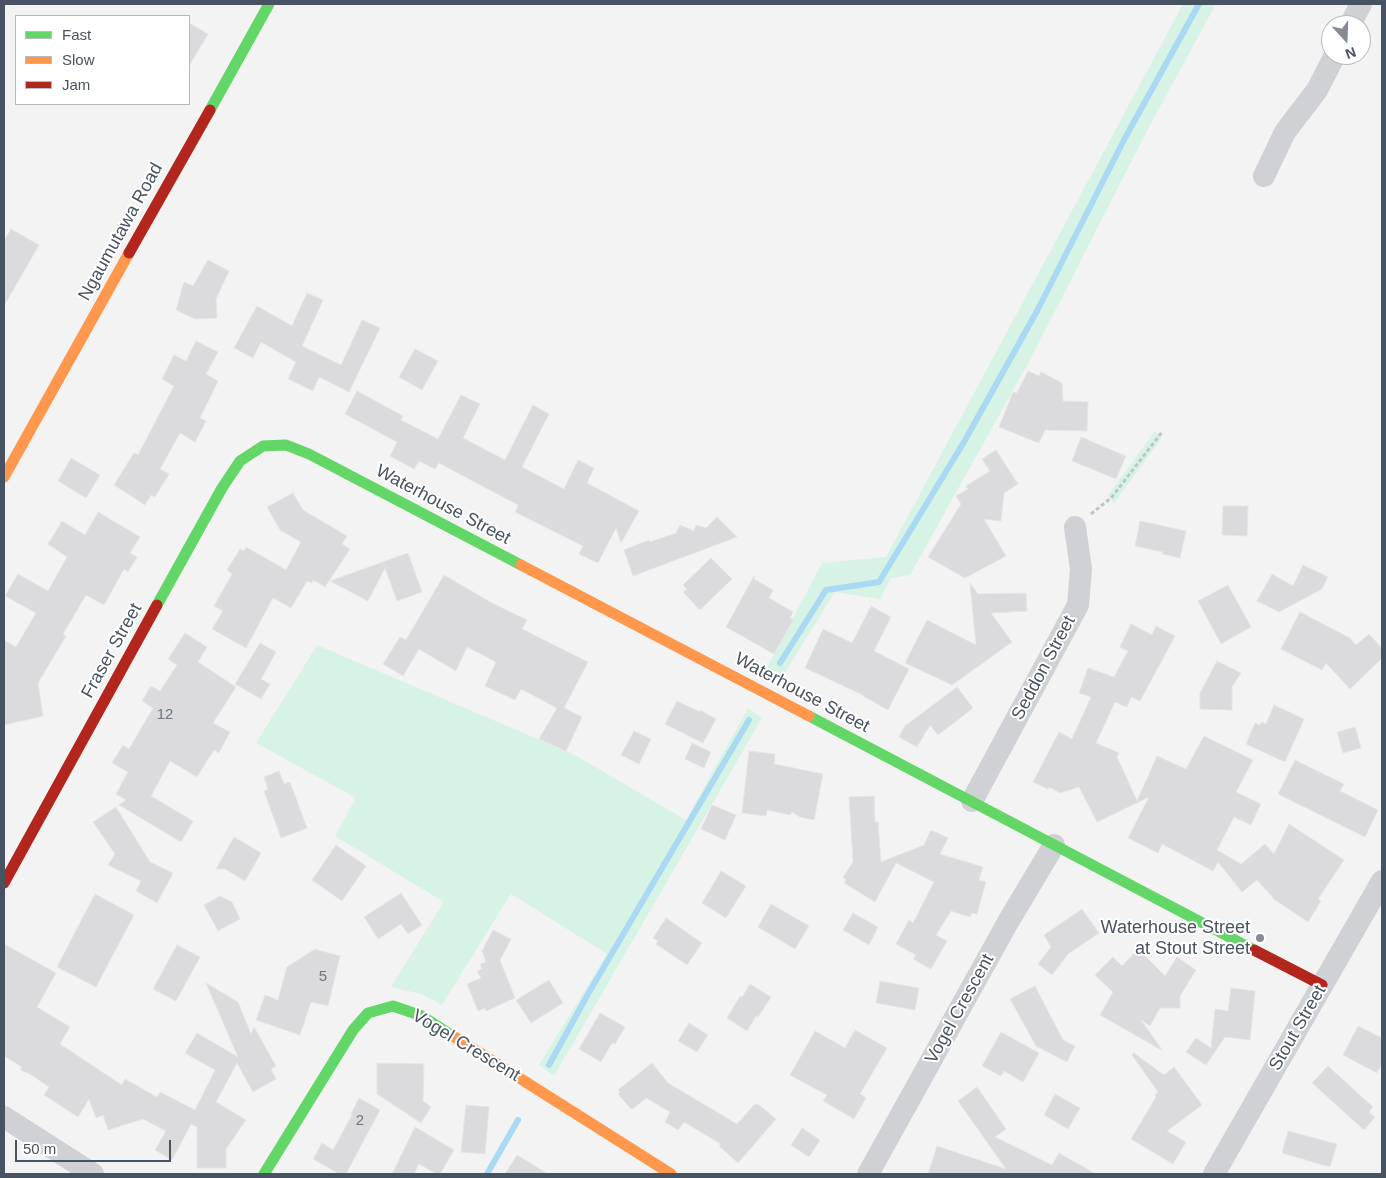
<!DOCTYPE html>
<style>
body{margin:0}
#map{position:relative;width:1386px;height:1178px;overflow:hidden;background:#f4f3f3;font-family:Arial,sans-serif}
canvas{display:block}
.frame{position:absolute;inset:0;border:5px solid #485362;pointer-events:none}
.legend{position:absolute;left:15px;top:15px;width:175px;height:90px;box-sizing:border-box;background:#fff;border:1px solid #b6bac0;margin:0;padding:6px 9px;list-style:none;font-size:15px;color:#485362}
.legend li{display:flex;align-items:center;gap:10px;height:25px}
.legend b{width:25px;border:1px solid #b6bac0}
.north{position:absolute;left:1321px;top:15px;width:50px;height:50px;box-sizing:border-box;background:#fff;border:1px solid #b6bac0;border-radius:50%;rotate:160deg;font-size:14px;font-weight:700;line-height:20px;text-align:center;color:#485362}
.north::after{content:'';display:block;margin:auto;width:18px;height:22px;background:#848b95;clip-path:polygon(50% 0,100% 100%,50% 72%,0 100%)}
.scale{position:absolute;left:15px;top:1140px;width:156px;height:22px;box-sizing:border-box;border:2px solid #485362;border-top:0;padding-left:6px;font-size:15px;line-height:18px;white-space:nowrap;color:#485362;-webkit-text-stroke:4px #fff;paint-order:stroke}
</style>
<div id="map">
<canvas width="1386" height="1178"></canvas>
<div class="frame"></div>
<ul class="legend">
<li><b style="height:6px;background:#63d668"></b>Fast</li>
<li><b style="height:6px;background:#ff974d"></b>Slow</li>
<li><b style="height:6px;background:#b3261e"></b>Jam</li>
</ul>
<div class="north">N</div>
<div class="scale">50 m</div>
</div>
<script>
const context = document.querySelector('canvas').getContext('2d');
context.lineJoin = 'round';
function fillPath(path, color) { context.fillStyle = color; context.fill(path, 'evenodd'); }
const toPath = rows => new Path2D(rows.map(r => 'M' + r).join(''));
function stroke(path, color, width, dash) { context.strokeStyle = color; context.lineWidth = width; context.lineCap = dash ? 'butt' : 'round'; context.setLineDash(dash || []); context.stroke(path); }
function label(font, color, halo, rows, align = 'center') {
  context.font = font + ' Arial,sans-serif'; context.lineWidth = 4; context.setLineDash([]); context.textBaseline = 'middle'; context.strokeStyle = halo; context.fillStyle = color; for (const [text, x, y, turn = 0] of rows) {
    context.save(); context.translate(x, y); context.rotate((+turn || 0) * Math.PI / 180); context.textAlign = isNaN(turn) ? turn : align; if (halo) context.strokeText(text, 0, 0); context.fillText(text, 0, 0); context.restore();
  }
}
fillPath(toPath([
 [1183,4,1216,4,1149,127,1030,360,910,575,891,578,880,599,835,592,782,677,766,669,822,563,886,557],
 [1155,431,1162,438,1114,503,1108,495],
 [317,645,573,754,686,820,748,708,762,718,554,1076,539,1065,607,954,511,894,442,1005,421,994,391,987,444,902,335,836,356,798,256,743]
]), '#d7f3e5');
stroke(toPath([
 [780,663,826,590,879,582,964,442,1037,311,1125,138,1199,4],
 [549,1065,588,994,749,720],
 [487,1174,518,1120]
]), '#aadaf3', 6);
const building = toPath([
 [189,23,208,34,189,66,189,23],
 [11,229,39,245,4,306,4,241,11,229],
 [208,260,229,271,216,299,217,318,195,319,176,310,184,282,193,286,208,260],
 [307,293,323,300,302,346,341,365,362,320,380,328,349,392,319,377,313,391,288,379,296,362,261,342,253,358,234,348,257,306,292,326,307,293],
 [196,341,218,352,206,374,218,381,200,418,206,421,195,442,180,433,160,469,169,474,155,497,151,495,145,505,114,485,134,453,138,455,174,386,162,379,174,355,186,361,196,341],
 [415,349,438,361,422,390,399,377,415,349],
 [1028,371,1039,376,1041,372,1062,383,1063,401,1088,402,1087,431,1045,430,1039,443,999,427,1013,392,1017,393,1028,371],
 [357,391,403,416,401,420,438,439,461,395,480,404,463,438,505,460,533,405,549,414,522,467,564,489,578,460,594,468,587,483,639,511,621,543,616,528,598,563,579,554,583,546,515,512,518,505,439,463,435,469,419,461,414,469,390,456,397,442,345,414,357,391],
 [1081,437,1126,456,1116,479,1072,461,1081,437],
 [996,450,1018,484,1004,493,1001,521,984,519,1006,556,965,578,928,557,961,504,956,496,968,489,966,486,990,471,982,459,996,450],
 [71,458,100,475,86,498,58,481,71,458],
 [293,493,303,510,347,536,342,544,350,549,325,587,313,580,312,583,307,581,291,608,273,598,246,648,212,629,223,611,214,606,232,574,227,570,240,549,244,551,246,547,286,570,301,542,280,530,267,507,293,493],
 [1223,506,1248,506,1247,536,1222,535,1223,506],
 [98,512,140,537,130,553,137,557,128,572,124,569,104,605,86,595,63,634,66,636,38,683,43,716,4,725,4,640,16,647,36,613,5,596,18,574,48,591,67,557,48,544,62,521,85,535,98,512],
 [717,517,737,537,633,576,624,550,649,540,650,542,676,533,680,525,694,531,696,525,706,528,717,517],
 [1140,521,1186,531,1180,558,1162,554,1163,552,1135,546,1140,521],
 [408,553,422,592,397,601,385,568,368,601,330,581,408,553],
 [711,558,732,579,700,610,683,592,687,589,683,585,711,558],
 [1303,565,1328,577,1322,589,1279,612,1257,601,1272,574,1293,586,1303,565],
 [444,575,492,603,527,620,522,629,588,662,564,708,582,717,566,751,539,739,557,708,521,689,515,700,485,686,496,662,467,647,456,671,419,649,403,676,383,664,400,637,406,640,444,575],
 [754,576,754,579,773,590,769,598,793,612,790,618,793,620,774,654,726,627,754,576],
 [970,583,978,594,1026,593,1027,611,991,613,1012,642,952,685,905,663,927,620,976,645,970,583],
 [1228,585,1251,627,1221,644,1198,601,1228,585],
 [871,606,891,617,874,651,909,669,888,710,863,696,863,695,805,668,823,629,852,643,871,606],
 [1300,612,1350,638,1356,645,1369,634,1382,648,1382,658,1350,689,1326,663,1322,670,1281,649,1300,612],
 [1131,624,1152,635,1156,626,1175,636,1140,701,1131,697,1127,707,1115,702,1096,743,1119,753,1117,757,1137,801,1157,756,1186,769,1204,736,1253,760,1236,792,1261,804,1260,805,1251,825,1234,817,1217,850,1241,864,1265,844,1274,854,1289,824,1344,860,1318,899,1321,901,1308,922,1275,900,1257,880,1242,892,1218,862,1213,871,1162,844,1158,853,1128,838,1149,797,1097,822,1079,787,1060,793,1049,787,1048,789,1033,782,1059,732,1072,739,1091,697,1079,693,1088,668,1114,677,1128,651,1120,647,1131,624],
 [185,633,207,647,198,662,236,687,213,723,230,732,219,753,214,750,197,777,170,761,151,796,193,821,181,842,119,805,126,800,116,794,128,772,112,763,123,745,129,749,153,708,142,701,151,686,160,691,177,665,168,659,185,633],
 [260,643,276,652,261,679,270,684,261,699,235,684,260,643],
 [1217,661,1241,673,1232,687,1232,710,1200,709,1200,693,1217,661],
 [957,687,973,708,938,735,930,725,917,747,899,737,905,726,957,687],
 [677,701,700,712,700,710,716,719,703,743,665,724,677,701],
 [1274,705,1304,719,1285,762,1246,744,1255,723,1260,725,1262,722,1266,724,1274,705],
 [1355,727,1361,748,1343,753,1337,732,1355,727],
 [634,731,651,739,639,764,621,755,634,731],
 [692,743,711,752,704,768,685,759,692,743],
 [749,751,775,754,774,764,823,774,814,820,800,817,792,812,790,815,767,810,766,816,742,813,749,751],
 [1295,760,1344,784,1340,791,1378,810,1365,837,1278,794,1295,760],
 [279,771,284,784,290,782,307,828,281,838,264,791,268,789,264,777,279,771],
 [874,796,875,822,878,822,881,862,924,845,931,830,948,838,940,854,983,867,979,880,986,882,977,914,972,913,970,917,951,911,936,935,947,941,931,969,913,959,916,955,896,944,909,920,913,923,934,882,896,863,875,902,844,883,846,880,843,877,853,862,849,797,874,796],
 [712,805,736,815,725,840,701,829,712,805],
 [116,807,150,862,173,873,157,903,136,891,141,881,108,865,115,854,93,822,116,807],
 [234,837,261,853,245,881,225,869,216,869,234,837],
 [336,845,366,866,342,901,312,880,336,845],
 [721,871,746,886,726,918,702,903,721,871],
 [401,893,422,925,408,934,401,924,378,939,364,917,401,893],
 [95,894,134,915,96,987,57,967,95,894],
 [220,896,232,902,240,919,218,931,204,905,220,896],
 [771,904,809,926,795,949,758,927,771,904],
 [1082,909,1099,933,1068,954,1052,975,1038,964,1051,947,1044,935,1082,909],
 [853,913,878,927,869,945,843,930,853,913],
 [666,918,702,943,687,965,656,944,658,941,653,938,666,918],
 [493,930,511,939,500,960,515,998,486,1011,485,1008,478,1011,467,984,481,978,477,971,482,969,480,964,486,962,482,951,493,930],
 [4,944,56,973,37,1007,70,1027,60,1044,122,1085,125,1079,157,1097,160,1092,195,1110,215,1070,185,1053,197,1033,238,1057,206,983,238,1002,251,1034,254,1027,276,1066,271,1069,276,1079,253,1092,237,1063,216,1102,246,1120,226,1149,226,1168,197,1168,197,1127,191,1124,172,1160,155,1150,166,1131,143,1119,108,1130,103,1115,96,1118,89,1099,78,1117,44,1095,49,1087,30,1074,20,1070,22,1067,4,1056,4,944],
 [177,945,200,957,176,1001,153,989,177,945],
 [315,949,340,956,328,1006,311,1002,300,1035,256,1020,265,995,278,1000,287,967,315,949],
 [1138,949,1165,976,1177,957,1196,970,1180,996,1180,1008,1160,1008,1150,1026,1141,1020,1163,1051,1100,1015,1113,992,1095,975,1113,957,1122,966,1138,949],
 [549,980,563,1003,531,1023,516,1000,549,980],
 [880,981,919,988,915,1010,876,1003,880,981],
 [750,984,771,997,758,1017,756,1016,747,1031,727,1018,740,996,742,997,750,984],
 [1035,986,1063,1040,1075,1046,1067,1062,1036,1046,1010,999,1035,986],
 [1231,988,1255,991,1250,1040,1225,1037,1206,1065,1186,1052,1196,1038,1211,1048,1215,1009,1228,1011,1231,988],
 [600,1013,625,1027,615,1044,612,1043,601,1062,579,1049,600,1013],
 [689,1023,708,1035,697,1052,678,1041,689,1023],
 [1358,1026,1382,1038,1382,1064,1377,1073,1343,1055,1358,1026],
 [855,1030,887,1048,860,1094,866,1098,854,1119,823,1101,827,1095,790,1075,815,1031,845,1048,855,1030],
 [1001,1032,1039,1053,1023,1082,1004,1071,1001,1076,982,1066,1001,1032],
 [1134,1053,1164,1075,1174,1067,1202,1105,1167,1131,1186,1142,1173,1164,1131,1139,1156,1097,1155,1095,1158,1092,1132,1055,1134,1053],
 [377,1063,424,1064,423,1101,431,1107,421,1123,377,1094,377,1063],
 [652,1063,668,1083,737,1124,755,1104,757,1105,758,1104,776,1119,738,1163,719,1146,721,1144,684,1122,678,1130,665,1122,670,1112,646,1098,633,1109,632,1108,631,1109,618,1094,620,1092,618,1090,652,1063],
 [1328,1066,1373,1107,1369,1112,1375,1117,1364,1130,1312,1083,1328,1066],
 [977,1087,1006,1129,995,1137,1052,1165,1059,1153,1096,1174,928,1174,937,1146,1006,1169,958,1101,977,1087],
 [1055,1094,1080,1108,1068,1129,1044,1115,1055,1094],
 [359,1098,380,1110,346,1174,339,1174,313,1159,322,1143,333,1150,352,1115,351,1114,359,1098],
 [466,1105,489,1107,485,1154,461,1152,466,1105],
 [415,1127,454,1150,440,1174,437,1174,419,1164,414,1174,392,1174,415,1127],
 [802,1128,820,1140,809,1157,791,1145,802,1128],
 [1288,1131,1337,1144,1330,1167,1282,1153,1288,1131],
 [517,1155,548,1174,505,1174,517,1155]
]);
fillPath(building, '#dbdbdd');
stroke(building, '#e5e5e6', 1);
stroke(toPath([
 [1091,514,1112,497,1162,432]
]), '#bbc8c6', 3, [4, 2.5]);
stroke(toPath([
 [1350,25,1361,4],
 [1264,176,1285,132,1317,90,1335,55],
 [972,801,1078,605,1081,569,1075,527],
 [4,1117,93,1174],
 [868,1174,1008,922,1054,845],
 [1214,1174,1382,881]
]), '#cfd1d4', 22);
stroke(toPath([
 [210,110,269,4],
 [157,605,222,488,240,461,263,446,286,445,309,454,521,565],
 [809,716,1254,950],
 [264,1174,353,1030,368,1013,393,1006,422,1016,453,1036]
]), '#63d668', 11);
stroke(toPath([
 [4,477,129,253],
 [521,565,809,716],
 [453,1036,671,1174]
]), '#ff974d', 11);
stroke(toPath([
 [129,253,210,110],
 [4,883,157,605],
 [1254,950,1322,985]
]), '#b3261e', 11);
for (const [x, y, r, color] of [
 [1260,938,5,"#848b95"]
]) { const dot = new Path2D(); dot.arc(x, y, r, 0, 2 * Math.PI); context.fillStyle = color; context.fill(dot); stroke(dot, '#fff', 2); }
label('15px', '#6e7682', null, [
 ["12",165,715],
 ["5",323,977],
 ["2",360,1121]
]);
label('18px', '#485362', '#fff', [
 ["Ngaumutawa Road",121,232,-61],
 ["Waterhouse Street",443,505,28],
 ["Fraser Street",112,651,-61],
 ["Seddon Street",1044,668,-62],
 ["Waterhouse Street",802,693,28],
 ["Vogel Crescent",960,1009,-61],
 ["Stout Street",1298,1028,-60],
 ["Vogel Crescent",466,1046,31]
]);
label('18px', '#485362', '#fff', [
 ["Waterhouse Street",1250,928],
 ["at Stout Street",1250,949]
], 'right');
</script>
